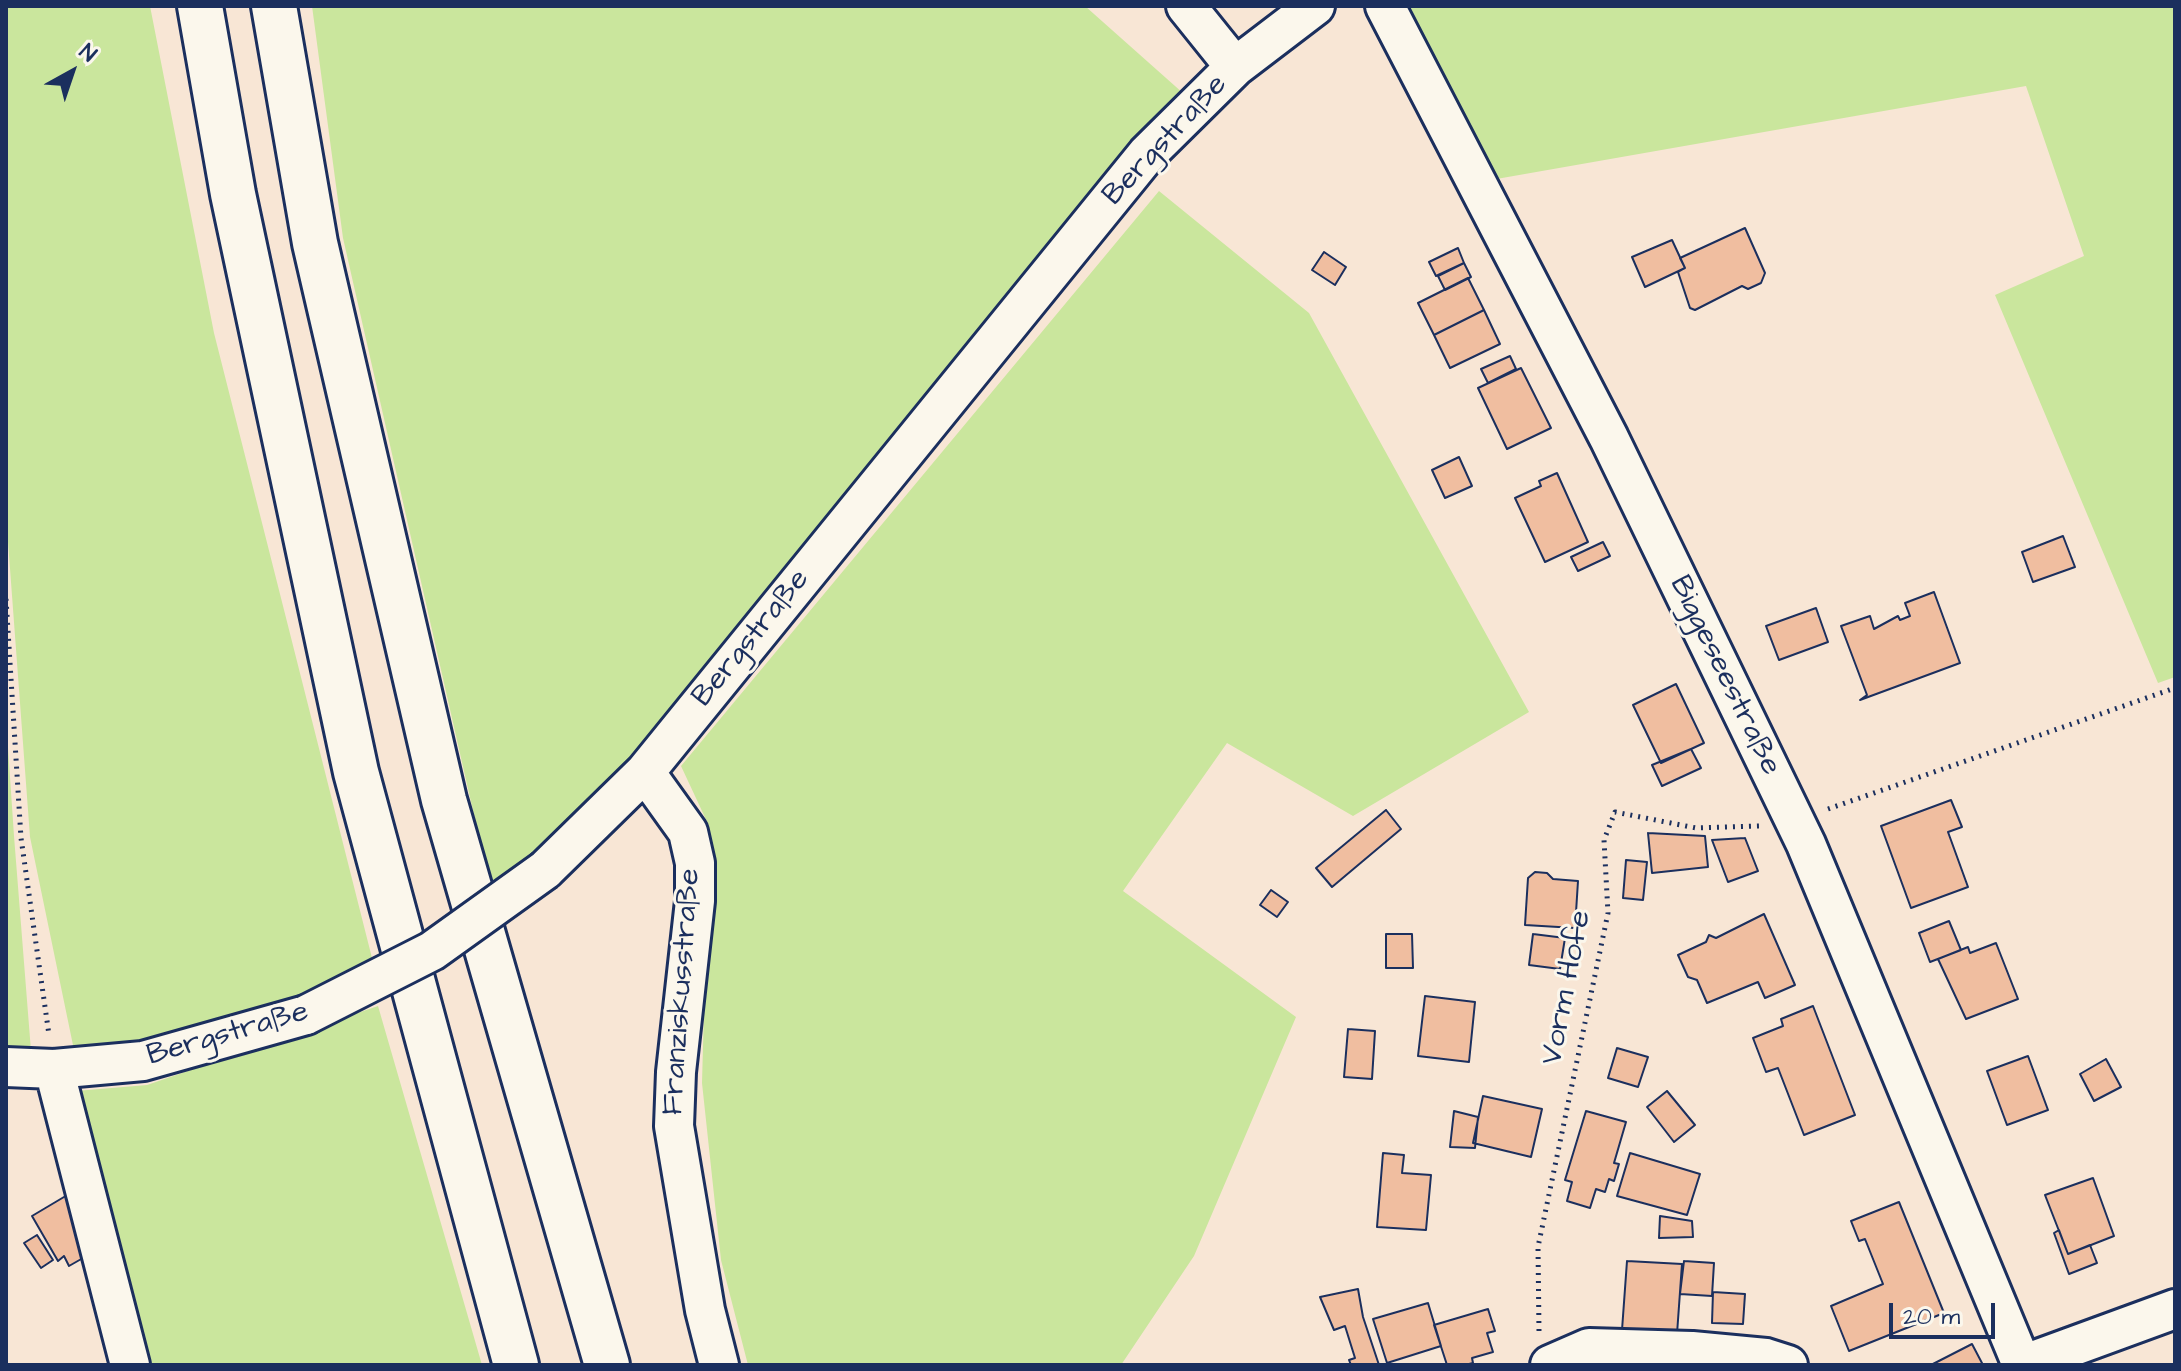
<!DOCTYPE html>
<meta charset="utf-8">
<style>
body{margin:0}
#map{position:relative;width:2181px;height:1371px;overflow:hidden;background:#f8e6d5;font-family:"Architects Daughter",sans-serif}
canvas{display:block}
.frame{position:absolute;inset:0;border:8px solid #1b2f5e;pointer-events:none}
.north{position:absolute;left:32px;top:32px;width:80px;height:80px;-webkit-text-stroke:6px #fbf7ec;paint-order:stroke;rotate:40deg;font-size:22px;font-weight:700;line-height:32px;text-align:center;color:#1b2f5e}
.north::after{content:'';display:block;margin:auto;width:28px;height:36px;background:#1b2f5e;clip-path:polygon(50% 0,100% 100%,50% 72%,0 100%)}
.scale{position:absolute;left:1889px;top:1303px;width:106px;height:36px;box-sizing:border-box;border:4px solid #1b2f5e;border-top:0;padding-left:10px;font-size:24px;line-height:28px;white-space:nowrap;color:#1b2f5e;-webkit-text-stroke:6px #fbf7ec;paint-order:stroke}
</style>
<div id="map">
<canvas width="2181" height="1371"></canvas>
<div class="frame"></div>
<div class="north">N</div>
<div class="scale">20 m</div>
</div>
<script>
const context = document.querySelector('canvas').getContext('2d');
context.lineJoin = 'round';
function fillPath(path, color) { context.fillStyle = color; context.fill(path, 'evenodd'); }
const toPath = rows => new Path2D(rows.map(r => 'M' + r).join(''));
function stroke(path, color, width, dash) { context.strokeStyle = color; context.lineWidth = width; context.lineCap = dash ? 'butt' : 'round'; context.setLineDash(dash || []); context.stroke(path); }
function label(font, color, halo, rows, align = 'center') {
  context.font = font + ' "Architects Daughter",sans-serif'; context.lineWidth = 6; context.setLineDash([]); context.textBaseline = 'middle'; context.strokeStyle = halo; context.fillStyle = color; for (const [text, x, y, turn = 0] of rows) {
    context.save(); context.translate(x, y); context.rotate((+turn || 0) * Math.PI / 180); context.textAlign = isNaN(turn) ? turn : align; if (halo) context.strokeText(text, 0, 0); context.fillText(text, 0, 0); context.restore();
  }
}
fillPath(toPath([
 [6,6,150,6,214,333,372,958,272,1011,147,1042,74,1050,30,837,6,515],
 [312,6,1085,6,1193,102,637,763,564,822,564,826,491,890,343,238],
 [1398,6,2175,6,2175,677,2158,683,1995,295,2084,256,2026,86,1485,181],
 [1159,191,1309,313,1529,712,1353,816,1227,743,1123,891,1296,1017,1194,1256,1121,1365,748,1365,721,1260,702,1083,709,826,681,766],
 [6,718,14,836,31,1051,6,1050],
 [378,1006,482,1365,145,1365,76,1091,147,1085]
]), '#cae69d');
const building = toPath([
 [1745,228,1765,273,1761,283,1748,289,1742,286,1695,310,1690,308,1678,272,1685,268,1680,258,1745,228],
 [1672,240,1685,268,1645,287,1632,257,1672,240],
 [1458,248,1464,263,1436,276,1429,262,1458,248],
 [1324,252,1346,267,1335,285,1312,270,1324,252],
 [1464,263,1471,277,1445,290,1438,276,1464,263],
 [1468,278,1484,310,1434,335,1418,303,1468,278],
 [1484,310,1500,344,1450,368,1434,335,1484,310],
 [1510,356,1516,369,1488,383,1481,369,1510,356],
 [1521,368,1551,428,1507,449,1478,388,1521,368],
 [1459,457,1472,486,1445,498,1432,470,1459,457],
 [1557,473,1588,542,1545,562,1515,498,1541,486,1539,481,1557,473],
 [2063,536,2075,567,2033,582,2022,552,2063,536],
 [1603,542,1610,556,1578,571,1571,557,1603,542],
 [1934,592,1960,663,1860,700,1867,695,1841,626,1870,616,1874,629,1898,616,1900,620,1910,616,1905,603,1934,592],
 [1816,608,1828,642,1779,660,1766,626,1816,608],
 [1676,684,1704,743,1661,763,1633,705,1676,684],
 [1691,749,1701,768,1662,786,1652,765,1691,749],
 [1951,800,1962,827,1948,832,1968,887,1911,908,1881,826,1951,800],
 [1386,810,1401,829,1332,887,1316,868,1386,810],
 [1648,833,1705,836,1708,867,1652,873,1648,833],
 [1745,838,1758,871,1728,882,1712,840,1745,838],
 [1626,860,1647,862,1643,900,1623,898,1626,860],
 [1535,872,1547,873,1553,879,1578,881,1575,928,1525,925,1528,878,1535,872],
 [1271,890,1288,902,1277,917,1260,905,1271,890],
 [1764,914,1795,985,1765,998,1758,982,1707,1003,1697,980,1688,977,1678,955,1706,942,1709,935,1716,938,1764,914],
 [1949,921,1961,950,1930,962,1919,933,1949,921],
 [1386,934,1412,934,1413,968,1386,968,1386,934],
 [1533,934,1565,938,1560,969,1529,965,1533,934],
 [1996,943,2018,999,1966,1019,1938,959,1968,947,1970,953,1996,943],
 [1425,996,1475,1002,1469,1062,1418,1056,1425,996],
 [1813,1006,1855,1115,1804,1135,1778,1068,1766,1072,1753,1038,1783,1026,1781,1019,1813,1006],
 [1348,1029,1375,1031,1372,1079,1344,1077,1348,1029],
 [1617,1048,1648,1057,1638,1087,1608,1078,1617,1048],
 [2028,1056,2048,1110,2007,1125,1987,1071,2028,1056],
 [2106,1059,2121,1087,2094,1101,2080,1074,2106,1059],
 [1667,1091,1695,1125,1674,1142,1647,1107,1667,1091],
 [1483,1096,1542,1109,1531,1157,1473,1143,1483,1096],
 [1454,1111,1478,1117,1475,1148,1450,1147,1454,1111],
 [1586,1111,1626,1122,1614,1163,1619,1164,1614,1181,1609,1179,1605,1192,1596,1189,1590,1208,1567,1201,1572,1182,1565,1180,1586,1111],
 [1383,1153,1404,1155,1402,1173,1431,1175,1426,1230,1377,1227,1383,1153],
 [1630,1153,1700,1174,1687,1215,1617,1196,1630,1153],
 [2093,1178,2114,1236,2068,1254,2045,1195,2093,1178],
 [69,1194,90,1254,69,1266,64,1256,58,1261,32,1216,69,1194],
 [1899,1202,1944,1313,1849,1351,1831,1306,1883,1284,1865,1239,1859,1241,1851,1221,1899,1202],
 [1660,1216,1692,1221,1693,1237,1659,1238,1660,1216],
 [2059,1230,2068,1254,2090,1245,2097,1263,2069,1274,2054,1233,2059,1230],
 [37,1235,53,1260,41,1268,24,1243,37,1235],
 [1627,1261,1682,1264,1677,1334,1622,1330,1627,1261],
 [1684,1261,1714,1263,1712,1296,1680,1294,1684,1261],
 [1358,1289,1363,1317,1379,1365,1351,1365,1349,1360,1355,1358,1345,1326,1334,1330,1320,1297,1358,1289],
 [1713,1292,1745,1294,1743,1324,1712,1323,1713,1292],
 [1428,1303,1441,1346,1387,1363,1373,1319,1428,1303],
 [1488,1309,1495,1331,1487,1333,1493,1352,1472,1358,1473,1363,1465,1365,1447,1365,1434,1325,1488,1309],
 [1972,1344,1983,1365,1931,1365,1972,1344]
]);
fillPath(building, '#f0bea0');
stroke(building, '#1b2f5e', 2);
const minor = toPath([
 [1186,6,1235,67],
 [1385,6,1609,438,1806,844,2022,1365],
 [645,772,688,832,695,863,695,901,676,1072,674,1126,705,1310,719,1365],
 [545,870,645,772,1147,154,1235,67,1315,6],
 [6,1067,54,1069,143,1061,306,1015],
 [54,1069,130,1365],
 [1550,1365,1589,1348,1692,1351,1766,1358,1788,1365],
 [2022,1365,2175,1309]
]);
const highway = toPath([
 [200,6,233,194,356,772,516,1365],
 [274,6,315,243,444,800,607,1365]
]);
stroke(minor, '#1b2f5e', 44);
stroke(highway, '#1b2f5e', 50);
stroke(toPath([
 [6,599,21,838,49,1035],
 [1828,809,2175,688],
 [1539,1331,1538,1247,1608,913,1604,840,1615,812,1696,828,1759,826]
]), '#1b2f5e', 5, [2, 6]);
stroke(minor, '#fbf7ec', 38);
stroke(highway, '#fbf7ec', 44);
const minorBridge = toPath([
 [306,1015,432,951,545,870]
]);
stroke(minorBridge, '#1b2f5e', 44, []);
stroke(minorBridge, '#fbf7ec', 38);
label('30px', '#1b2f5e', '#fbf7ec', [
 ["Bergstraße",1166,141,-47],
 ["Bergstraße",752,639,-51],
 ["Biggeseestraße",1724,676,64],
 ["Vorm Hofe",1568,988,-79],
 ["Franziskusstraße",683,992,-86],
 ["Bergstraße",228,1035,-16]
]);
</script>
